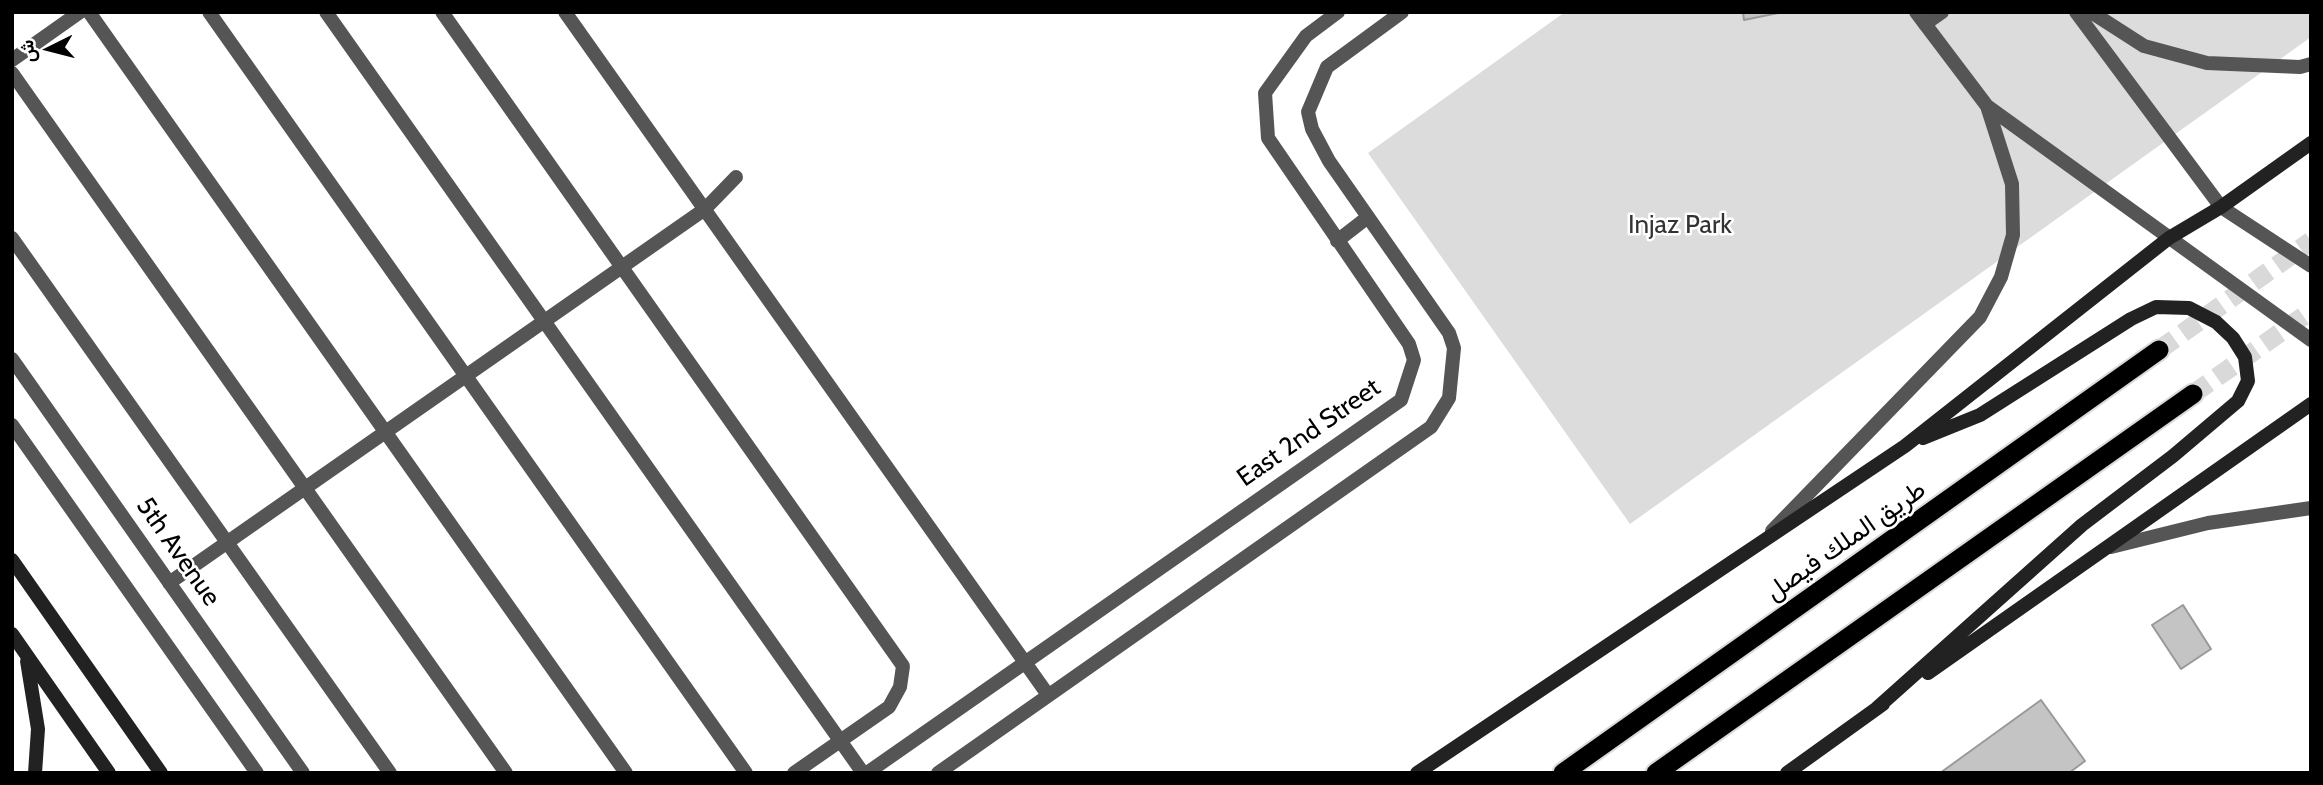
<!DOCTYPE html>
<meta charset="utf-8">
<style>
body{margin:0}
#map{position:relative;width:2323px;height:785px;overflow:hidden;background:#fff;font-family:Cabin,Vazirmatn,sans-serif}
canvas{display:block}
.frame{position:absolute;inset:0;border:14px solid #000;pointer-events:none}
.north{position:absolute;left:14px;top:14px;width:70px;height:70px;-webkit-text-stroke:5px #fff;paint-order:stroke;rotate:264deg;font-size:19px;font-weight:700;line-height:28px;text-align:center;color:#000}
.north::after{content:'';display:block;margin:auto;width:24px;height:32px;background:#000;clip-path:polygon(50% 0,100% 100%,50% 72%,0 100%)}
</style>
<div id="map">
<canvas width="2323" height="785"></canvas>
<div class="frame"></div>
<div class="north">ش</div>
</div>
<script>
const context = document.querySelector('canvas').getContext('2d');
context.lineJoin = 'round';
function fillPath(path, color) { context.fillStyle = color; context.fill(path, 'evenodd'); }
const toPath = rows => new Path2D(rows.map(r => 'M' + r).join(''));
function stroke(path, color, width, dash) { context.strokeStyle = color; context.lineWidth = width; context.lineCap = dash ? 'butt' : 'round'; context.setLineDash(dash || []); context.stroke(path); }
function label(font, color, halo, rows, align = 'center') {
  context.font = font + ' Cabin,Vazirmatn,sans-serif'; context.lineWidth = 5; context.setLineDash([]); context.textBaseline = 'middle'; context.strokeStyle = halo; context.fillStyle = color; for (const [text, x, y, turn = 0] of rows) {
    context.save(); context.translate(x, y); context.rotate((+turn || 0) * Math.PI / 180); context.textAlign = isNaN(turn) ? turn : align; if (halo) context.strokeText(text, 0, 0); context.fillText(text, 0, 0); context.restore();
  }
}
fillPath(toPath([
 [1565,12,2311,12,2311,37,1630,524,1368,153]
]), '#dcdcdc');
const building = toPath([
 [1743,12,1783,12,1744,20,1743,12],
 [2183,605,2211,649,2181,669,2152,625,2183,605],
 [2041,700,2085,761,2069,773,1940,773,2041,700]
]);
fillPath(building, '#c4c4c4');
stroke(building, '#999', 2);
stroke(toPath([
 [2159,350,2311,241],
 [2193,394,2311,311]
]), '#d9d9d9', 19, [19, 10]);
const trunk = toPath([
 [1563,773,2159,350],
 [1656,773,2193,394]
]);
stroke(trunk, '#dbdbdb', 23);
stroke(toPath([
 [89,12,626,773],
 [209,12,746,773],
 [326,12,863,773],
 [442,12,903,666,900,687,889,707,794,773],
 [565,12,1048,695],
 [1916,12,1925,24],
 [12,60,80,12],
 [12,73,506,773],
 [12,238,390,773],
 [1337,241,1368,217],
 [12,359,303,773],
 [12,425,257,773],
 [169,583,705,209,736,177],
 [867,773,1401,400,1414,360,1409,344,1268,138,1265,93,1306,36,1338,12],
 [938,773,1431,427,1449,398,1454,348,1449,333,1329,161,1312,129,1308,112,1327,67,1402,12]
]), '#555', 14);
stroke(toPath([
 [1942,12,1925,24,1987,106,2311,340],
 [2076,12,2221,207,2311,266],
 [2091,12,2144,46,2207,63,2300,67,2311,64],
 [1772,531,1980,317,2001,277,2013,235,2012,184,1987,106],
 [2111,547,2208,523,2311,508]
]), '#555', 14);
stroke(toPath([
 [12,560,161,773],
 [12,634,109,773],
 [27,661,38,729,35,773],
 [1928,673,2311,404],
 [1877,708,2082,525,2173,456,2238,401,2248,381,2245,357,2233,338,2216,322,2189,308,2156,307,2131,319,1980,415,1923,438],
 [1417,773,1905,446,2169,238,2221,207,2311,143],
 [1787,773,1883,704]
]), '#222', 14);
stroke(trunk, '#000', 19);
label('26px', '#333', '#fff', [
 ["Injaz Park",1680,225]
]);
label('26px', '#000', '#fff', [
 ["East 2nd Street",1309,433,-35],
 ["طريق الملك فيصل",1846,541,-35],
 ["5th Avenue",178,552,55]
]);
</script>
